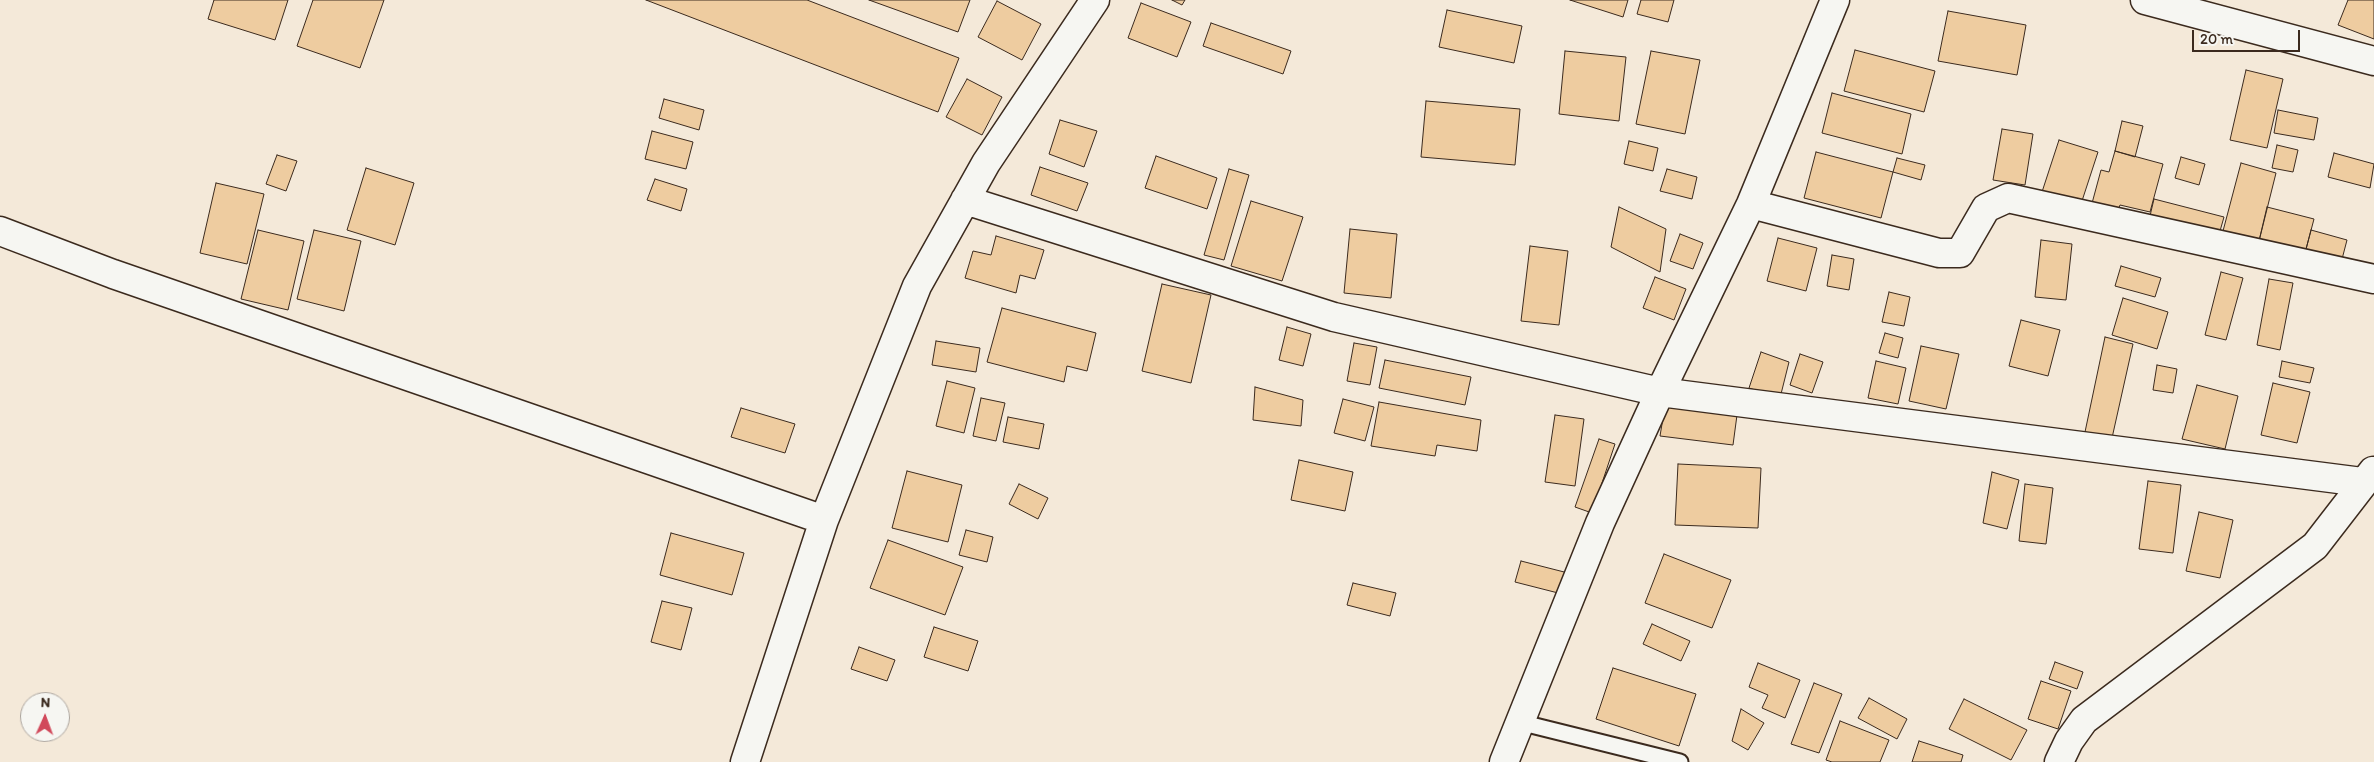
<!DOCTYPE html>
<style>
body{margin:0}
#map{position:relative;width:2374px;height:762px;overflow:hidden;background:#f4e9d9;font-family:Itim,sans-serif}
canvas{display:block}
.north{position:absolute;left:20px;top:692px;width:50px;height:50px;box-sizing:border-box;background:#f6f6f2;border:1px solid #aba49d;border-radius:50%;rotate:2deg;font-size:14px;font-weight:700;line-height:20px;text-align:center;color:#3b2a1e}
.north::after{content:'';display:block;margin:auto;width:18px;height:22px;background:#d1495b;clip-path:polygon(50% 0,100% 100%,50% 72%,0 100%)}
.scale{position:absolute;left:2192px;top:30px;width:108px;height:22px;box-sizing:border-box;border:2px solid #3b2a1e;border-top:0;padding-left:6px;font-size:15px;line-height:18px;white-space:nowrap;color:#3b2a1e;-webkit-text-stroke:4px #f6f6f2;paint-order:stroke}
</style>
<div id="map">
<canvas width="2374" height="762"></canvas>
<div class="north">N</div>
<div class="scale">20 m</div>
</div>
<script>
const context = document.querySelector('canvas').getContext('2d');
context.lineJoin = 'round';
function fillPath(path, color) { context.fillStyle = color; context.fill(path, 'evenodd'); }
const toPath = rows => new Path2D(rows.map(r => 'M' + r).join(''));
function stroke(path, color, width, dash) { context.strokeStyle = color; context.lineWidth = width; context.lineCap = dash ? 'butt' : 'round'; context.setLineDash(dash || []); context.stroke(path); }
const building = toPath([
 [214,0,288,0,275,40,208,19,214,0],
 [313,0,384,0,360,68,297,46,313,0],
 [646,0,807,0,959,58,938,112,646,0],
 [869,0,970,0,958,32,869,0],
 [1172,0,1185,0,1182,5,1172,0],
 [1570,0,1628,0,1623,17,1570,0],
 [1641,0,1674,0,1668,22,1637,14,1641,0],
 [2348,0,2374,0,2374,39,2338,25,2348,0],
 [997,1,1041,24,1022,60,978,37,997,1],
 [1141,3,1191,22,1177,57,1128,38,1141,3],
 [1447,10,1522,26,1514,63,1439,47,1447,10],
 [1948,11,2026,25,2017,75,1938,61,1948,11],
 [1211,23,1291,51,1283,74,1203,46,1211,23],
 [1855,50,1935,71,1924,112,1844,91,1855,50],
 [1565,51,1626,57,1619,121,1559,114,1565,51],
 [1651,51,1700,60,1685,134,1636,124,1651,51],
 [2246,70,2283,79,2267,148,2230,140,2246,70],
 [967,79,1002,97,982,135,946,117,967,79],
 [1832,93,1911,114,1902,154,1822,133,1832,93],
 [664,99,704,110,699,130,659,118,664,99],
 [1426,101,1520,109,1515,165,1421,157,1426,101],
 [2278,110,2318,118,2314,140,2274,133,2278,110],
 [1060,120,1097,131,1084,167,1049,154,1060,120],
 [2122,121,2143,126,2135,157,2115,151,2122,121],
 [2002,129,2033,134,2025,185,1993,180,2002,129],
 [652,131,693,142,686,169,645,159,652,131],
 [2059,140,2098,152,2080,207,2041,195,2059,140],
 [1629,141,1658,148,1653,171,1624,164,1629,141],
 [2277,145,2298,150,2293,172,2272,168,2277,145],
 [2115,151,2163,164,2150,212,2120,205,2117,213,2091,207,2101,170,2109,172,2115,151],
 [1816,152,1893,172,1881,218,1804,198,1816,152],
 [2334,153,2374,164,2370,188,2328,177,2334,153],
 [277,155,297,161,286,191,266,184,277,155],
 [1156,156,1217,178,1207,209,1145,188,1156,156],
 [2181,157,2205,164,2199,185,2175,178,2181,157],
 [1897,158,1925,165,1921,180,1893,172,1897,158],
 [2241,163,2276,173,2259,241,2223,231,2241,163],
 [1040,167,1088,183,1077,211,1031,195,1040,167],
 [366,168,414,183,395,245,347,230,366,168],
 [1229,169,1249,175,1224,260,1204,255,1229,169],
 [1667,169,1697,177,1692,199,1660,191,1667,169],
 [655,179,687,189,681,211,647,200,655,179],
 [216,183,264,194,247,264,200,253,216,183],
 [2154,199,2224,217,2218,238,2149,220,2154,199],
 [1251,201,1303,217,1282,281,1231,266,1251,201],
 [1619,207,1666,229,1660,272,1611,247,1619,207],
 [2267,207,2314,219,2305,253,2259,241,2267,207],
 [1350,229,1397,234,1391,298,1344,293,1350,229],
 [258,230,304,241,288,310,241,299,258,230],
 [314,230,361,241,344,311,297,299,314,230],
 [2311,230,2347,240,2341,263,2305,253,2311,230],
 [1680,234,1703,243,1693,269,1670,261,1680,234],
 [996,236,1044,250,1035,279,1020,275,1016,293,965,278,973,251,991,255,996,236],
 [1778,238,1817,248,1806,291,1767,281,1778,238],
 [2041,240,2072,244,2066,300,2035,297,2041,240],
 [1530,246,1568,251,1559,325,1521,321,1530,246],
 [1832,255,1854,259,1849,290,1827,286,1832,255],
 [2121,266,2161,278,2155,297,2115,286,2121,266],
 [2221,272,2243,278,2226,340,2205,335,2221,272],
 [1655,277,1686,289,1674,320,1643,308,1655,277],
 [2269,279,2293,283,2280,350,2257,345,2269,279],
 [1162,284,1211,295,1191,383,1142,371,1162,284],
 [1889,292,1910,297,1904,326,1882,322,1889,292],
 [2123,298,2168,312,2157,349,2112,335,2123,298],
 [1002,308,1096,333,1087,371,1067,366,1064,382,987,362,1002,308],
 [2021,320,2060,330,2048,376,2009,366,2021,320],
 [1287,327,1311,334,1303,366,1279,360,1287,327],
 [1885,333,1903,338,1898,358,1879,353,1885,333],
 [2105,337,2133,344,2112,438,2085,432,2105,337],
 [936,341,980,348,976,372,932,365,936,341],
 [1354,343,1377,347,1370,385,1347,381,1354,343],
 [1921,346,1959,354,1946,409,1909,401,1921,346],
 [1761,352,1789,362,1780,398,1749,388,1761,352],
 [1800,354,1823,362,1812,393,1790,385,1800,354],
 [1385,360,1471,377,1465,405,1379,388,1385,360],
 [1876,361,1906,368,1898,404,1868,398,1876,361],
 [2282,361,2314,368,2310,383,2279,377,2282,361],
 [2157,365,2177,369,2173,393,2153,390,2157,365],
 [947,381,975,388,964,433,936,426,947,381],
 [2273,383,2310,392,2297,443,2261,435,2273,383],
 [2197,385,2238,396,2225,449,2182,439,2197,385],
 [1255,387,1303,400,1301,426,1253,420,1255,387],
 [981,398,1005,403,996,441,973,436,981,398],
 [1343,399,1374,407,1365,441,1334,433,1343,399],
 [1379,402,1481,420,1477,451,1437,445,1435,456,1371,446,1379,402],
 [1665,406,1737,415,1733,445,1660,436,1665,406],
 [741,408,795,424,785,453,731,437,741,408],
 [1555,415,1584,419,1575,486,1545,482,1555,415],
 [1008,417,1044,424,1039,449,1003,442,1008,417],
 [1599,439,1615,444,1592,513,1575,507,1599,439],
 [1299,460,1353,472,1345,511,1291,500,1299,460],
 [1678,464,1761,468,1758,528,1675,525,1678,464],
 [907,471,962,485,948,542,892,528,907,471],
 [1992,472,2019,480,2007,529,1983,523,1992,472],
 [2148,481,2181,485,2173,553,2139,549,2148,481],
 [1019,484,1048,498,1038,519,1009,504,1019,484],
 [2025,484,2053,488,2046,544,2019,541,2025,484],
 [2199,512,2233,520,2220,578,2186,571,2199,512],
 [966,530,993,537,987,562,959,555,966,530],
 [671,533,744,553,732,595,660,575,671,533],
 [888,540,963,567,945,615,870,588,888,540],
 [1664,554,1731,580,1712,628,1645,603,1664,554],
 [1521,561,1572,574,1566,595,1515,582,1521,561],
 [1353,583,1396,593,1390,616,1347,605,1353,583],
 [662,601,692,608,681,650,651,642,662,601],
 [1652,624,1690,641,1681,661,1643,644,1652,624],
 [934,627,978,641,968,671,924,657,934,627],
 [859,647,895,660,887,681,851,669,859,647],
 [2055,662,2083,672,2077,689,2049,679,2055,662],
 [1758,663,1800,680,1785,718,1762,708,1768,695,1749,687,1758,663],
 [1613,668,1696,694,1679,746,1596,719,1613,668],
 [2041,681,2071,691,2058,729,2028,719,2041,681],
 [1814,683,1842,694,1819,753,1791,744,1814,683],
 [1869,698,1907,719,1897,739,1858,718,1869,698],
 [1964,699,2027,730,2011,760,1949,729,1964,699],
 [1741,709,1764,723,1748,750,1732,741,1741,709],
 [1840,721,1889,740,1880,762,1832,762,1826,760,1840,721],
 [1919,741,1963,755,1961,762,1912,762,1919,741]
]);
fillPath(building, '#eecca0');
stroke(building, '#3b2a1e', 1);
const lane = toPath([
 [1519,722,1680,762]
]);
const street = toPath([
 [2145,0,2374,61],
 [965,200,1334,317,1660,392,2362,482],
 [1751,204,1939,253,1960,253,1986,208,2008,198,2374,279],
 [0,231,113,274,824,520],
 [745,762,824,520,917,286,986,163,1095,0],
 [1504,762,1600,523,1660,392,1751,204,1835,0],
 [2059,762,2069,741,2084,720,2315,546,2373,471]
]);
stroke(lane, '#3b2a1e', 19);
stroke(street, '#3b2a1e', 31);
stroke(lane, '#f6f6f2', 15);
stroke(street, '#f6f6f2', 28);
</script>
